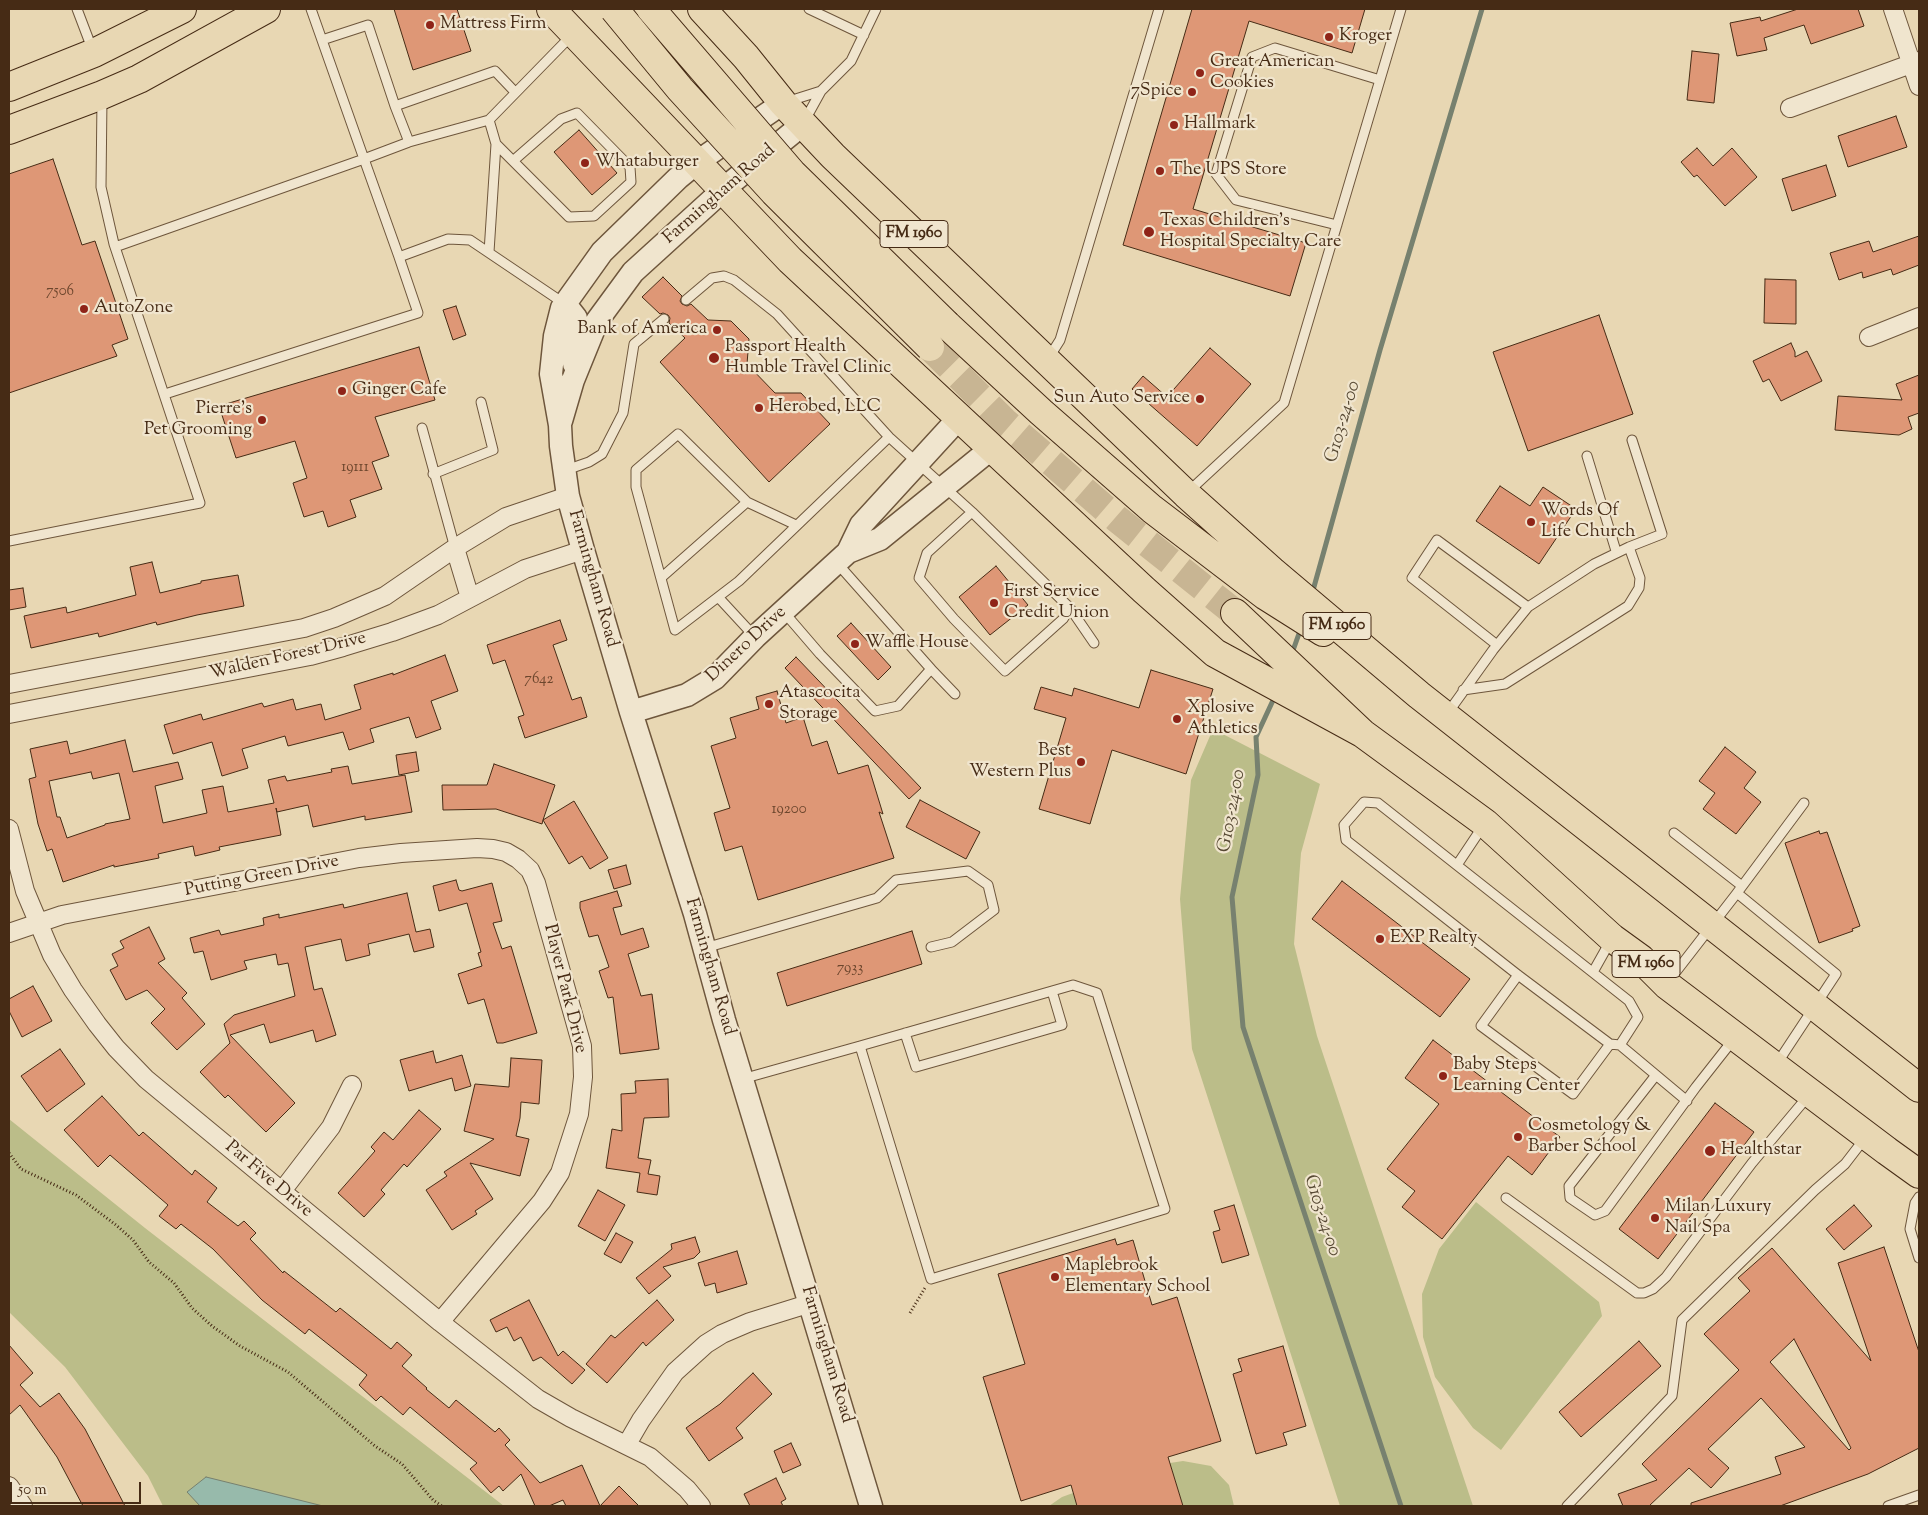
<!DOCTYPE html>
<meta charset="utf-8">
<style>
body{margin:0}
#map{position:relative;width:1928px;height:1515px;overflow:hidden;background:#e8d7b3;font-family:"Sorts Mill Goudy",serif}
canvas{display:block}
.frame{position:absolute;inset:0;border:10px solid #462b15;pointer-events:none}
.scale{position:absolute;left:10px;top:1482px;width:131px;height:22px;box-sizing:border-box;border:2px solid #462b15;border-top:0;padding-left:6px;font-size:15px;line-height:18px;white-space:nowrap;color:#462b15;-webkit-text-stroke:4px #f0e5ce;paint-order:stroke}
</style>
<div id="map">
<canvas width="1928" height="1515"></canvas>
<div class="frame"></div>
<div class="scale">50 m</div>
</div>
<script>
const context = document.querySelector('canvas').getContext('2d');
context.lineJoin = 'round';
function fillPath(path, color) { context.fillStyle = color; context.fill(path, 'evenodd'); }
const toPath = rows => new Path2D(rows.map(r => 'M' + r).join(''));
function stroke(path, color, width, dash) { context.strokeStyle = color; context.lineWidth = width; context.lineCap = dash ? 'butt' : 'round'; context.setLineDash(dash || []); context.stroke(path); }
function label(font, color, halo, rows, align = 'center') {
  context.font = font + ' "Sorts Mill Goudy",serif'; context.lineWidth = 4.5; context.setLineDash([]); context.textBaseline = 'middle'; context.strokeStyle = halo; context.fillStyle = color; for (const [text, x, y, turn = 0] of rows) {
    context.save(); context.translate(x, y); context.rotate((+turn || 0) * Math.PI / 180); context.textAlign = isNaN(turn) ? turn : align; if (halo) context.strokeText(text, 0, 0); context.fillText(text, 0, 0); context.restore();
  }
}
fillPath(toPath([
 [1213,729,1320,784,1301,853,1294,944,1317,1036,1473,1506,1340,1506,1192,1049,1180,899,1191,780],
 [9,1119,145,1228,504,1506,163,1506,148,1476,65,1367,9,1312],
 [1476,1202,1599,1302,1602,1316,1501,1450,1473,1428,1435,1377,1423,1337,1422,1294,1439,1249],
 [1183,1461,1211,1466,1229,1485,1234,1506,1183,1506,1170,1463],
 [1073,1493,1077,1506,1049,1506,1062,1497]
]), '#bbbd89');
const water = toPath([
 [206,1477,303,1501,323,1506,200,1506,187,1492,206,1477]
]);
fillPath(water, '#97baab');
stroke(water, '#77816f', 1);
stroke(toPath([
 [1312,594,1380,350,1482,9],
 [1291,656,1301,628],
 [1275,696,1256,737,1258,775,1232,897,1243,1027,1401,1506]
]), '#77816f', 5);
const building = toPath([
 [394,9,457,9,471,51,413,70,394,9],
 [1192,9,1365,9,1352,53,1249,21,1193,209,1306,243,1290,296,1123,245,1192,9],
 [1798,9,1858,9,1864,26,1811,44,1804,25,1764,38,1767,50,1737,56,1730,23,1760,17,1761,21,1798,9],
 [1692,51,1719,54,1714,103,1687,100,1692,51],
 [1896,116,1907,147,1848,167,1838,136,1896,116],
 [579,130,617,173,592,195,554,152,579,130],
 [1697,148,1713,166,1732,148,1757,177,1725,206,1697,175,1694,177,1681,162,1697,148],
 [53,159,82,245,95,241,128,339,112,345,117,356,9,393,9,174,53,159],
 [1826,165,1836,196,1792,211,1782,179,1826,165],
 [1919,236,1919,265,1893,275,1891,269,1863,278,1862,272,1839,280,1830,253,1869,241,1873,252,1919,236],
 [663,277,682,296,680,301,682,304,687,306,691,304,708,320,731,321,749,339,747,364,775,393,801,393,830,424,769,482,660,362,685,338,669,323,670,318,668,315,663,313,660,314,642,297,663,277],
 [1765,279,1796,280,1796,324,1764,323,1765,279],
 [456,306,466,335,453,340,443,310,456,306],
 [1599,315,1633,414,1528,451,1493,352,1599,315],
 [1791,343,1795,352,1795,357,1807,351,1822,381,1781,401,1769,379,1763,382,1753,361,1791,343],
 [419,347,435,400,375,417,389,456,372,462,382,489,350,500,356,517,328,527,323,511,304,517,293,483,307,478,295,441,236,458,219,406,419,347],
 [1210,348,1251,384,1197,446,1132,389,1143,376,1167,397,1210,348],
 [1919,375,1919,413,1908,417,1912,429,1899,435,1835,430,1838,396,1902,400,1896,384,1919,375],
 [1500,486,1530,506,1543,487,1576,509,1539,564,1476,521,1500,486],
 [152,562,160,593,201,583,201,581,238,575,244,606,197,615,157,625,156,622,99,637,98,633,31,648,24,616,66,607,67,613,136,595,130,567,152,562],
 [996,566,1028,605,990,635,959,597,996,566],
 [23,588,26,607,9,610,9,590,23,588],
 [560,620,567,640,553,645,572,700,581,697,587,717,525,738,518,717,524,715,505,660,493,664,487,645,560,620],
 [851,623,891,667,878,680,837,636,851,623],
 [445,655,458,691,431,701,441,729,416,738,409,717,370,729,374,742,349,750,343,732,288,746,285,736,242,749,248,768,222,776,212,742,173,754,164,725,201,714,203,720,262,703,264,707,293,699,296,710,321,704,325,720,361,709,354,685,393,673,393,675,445,655],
 [796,657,921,788,909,799,785,668,796,657],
 [1151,670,1213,689,1186,774,1112,750,1090,824,1039,809,1066,718,1034,709,1041,687,1072,696,1074,688,1139,708,1151,670],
 [777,691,786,723,803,717,812,746,827,741,838,774,868,765,883,814,879,812,894,858,758,900,742,846,725,851,714,813,730,808,711,746,736,738,730,718,759,709,756,697,777,691],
 [125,740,133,772,178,762,183,779,155,786,163,823,207,813,202,790,223,786,228,812,274,803,268,780,285,776,287,781,332,772,331,769,348,766,352,784,405,775,412,812,365,820,365,816,313,827,308,805,277,812,276,808,281,835,219,847,220,850,195,856,193,846,158,854,159,858,114,867,114,865,63,882,52,849,47,851,38,824,29,779,36,777,30,749,67,741,70,754,125,740],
 [91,772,93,779,119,773,130,819,105,824,105,825,67,838,60,817,57,817,49,781,91,772],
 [1725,747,1756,772,1744,788,1761,802,1736,834,1703,809,1715,793,1699,781,1725,747],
 [416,752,419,771,399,775,396,755,416,752],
 [494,764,555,785,543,820,574,801,608,858,590,869,582,856,569,864,543,820,542,824,496,809,443,810,442,785,487,785,494,764],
 [920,800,980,832,966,859,906,827,920,800],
 [1819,831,1820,834,1827,832,1860,926,1852,929,1853,931,1819,943,1785,843,1819,831],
 [626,865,631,884,614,889,608,870,626,865],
 [456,880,459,890,462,891,492,883,502,921,493,923,502,949,511,946,537,1033,503,1043,497,1043,484,999,468,1004,458,974,482,966,478,953,481,952,467,903,439,911,433,886,456,880],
 [1342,881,1470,979,1440,1017,1312,919,1342,881],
 [617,891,622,906,613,908,621,935,643,928,649,947,628,954,641,996,652,994,659,1049,620,1054,613,997,608,998,599,971,609,967,598,935,589,937,580,908,580,902,617,891],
 [407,893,416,932,430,929,434,947,414,952,409,934,368,944,370,955,346,961,341,939,305,947,314,990,322,988,336,1035,316,1042,313,1030,270,1043,264,1024,230,1035,295,1103,266,1132,228,1095,225,1098,200,1072,230,1043,224,1024,234,1015,295,996,288,963,278,965,276,954,244,961,247,969,211,980,203,951,194,953,190,938,219,930,221,935,264,925,263,918,279,914,279,918,343,904,344,908,407,893],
 [149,927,165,959,158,963,187,993,182,998,205,1024,177,1050,151,1023,165,1009,147,990,126,1000,110,970,118,966,112,954,124,948,120,941,149,927],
 [912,931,922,964,787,1006,777,973,912,931],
 [33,986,52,1021,22,1037,9,1011,9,999,33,986],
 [1433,1040,1560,1137,1532,1175,1508,1156,1442,1239,1402,1207,1415,1191,1387,1169,1439,1104,1405,1078,1433,1040],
 [60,1049,85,1084,47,1112,21,1076,60,1049],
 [433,1051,436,1063,462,1055,471,1086,455,1091,452,1078,409,1091,400,1060,433,1051],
 [511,1058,542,1060,539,1104,521,1102,520,1118,516,1136,529,1139,520,1176,470,1163,493,1199,475,1211,477,1214,452,1230,426,1190,447,1176,444,1172,494,1139,464,1131,475,1084,509,1087,511,1058],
 [668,1079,669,1117,644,1118,638,1158,651,1160,648,1174,660,1176,657,1195,637,1192,640,1173,606,1168,612,1129,622,1131,621,1094,636,1093,635,1081,668,1079],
 [102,1096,139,1136,143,1132,192,1175,195,1170,217,1188,207,1202,238,1226,244,1221,256,1233,250,1239,283,1273,284,1271,336,1312,340,1308,391,1349,397,1342,412,1355,402,1366,427,1388,426,1389,449,1408,456,1400,495,1432,499,1428,510,1440,505,1445,540,1483,582,1465,600,1506,619,1486,639,1506,566,1506,563,1500,549,1506,535,1506,521,1474,503,1491,499,1486,491,1493,470,1469,477,1463,410,1407,403,1415,381,1396,376,1401,359,1385,367,1375,309,1329,305,1334,262,1300,213,1249,181,1224,176,1229,159,1216,168,1205,110,1155,98,1167,64,1130,102,1096],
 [1715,1103,1754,1132,1658,1259,1619,1229,1715,1103],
 [419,1110,441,1129,407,1167,404,1164,381,1190,385,1194,364,1217,338,1193,375,1151,371,1147,384,1132,393,1140,419,1110],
 [598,1190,625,1205,605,1241,578,1226,598,1190],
 [1234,1205,1249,1255,1222,1263,1213,1232,1220,1230,1214,1211,1234,1205],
 [1854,1205,1872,1226,1844,1250,1826,1229,1854,1205],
 [616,1233,633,1242,621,1263,604,1254,616,1233],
 [695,1237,700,1252,694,1258,663,1267,671,1276,649,1294,636,1278,672,1249,671,1244,695,1237],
 [1115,1239,1117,1245,1133,1240,1152,1305,1177,1297,1221,1441,1168,1457,1183,1506,1077,1506,1071,1485,1021,1501,983,1377,1025,1364,998,1274,1115,1239],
 [1884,1247,1919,1352,1919,1448,1868,1474,1780,1506,1691,1506,1691,1503,1781,1474,1775,1457,1805,1447,1761,1398,1708,1449,1729,1468,1711,1488,1689,1468,1649,1506,1623,1506,1618,1494,1657,1480,1642,1464,1739,1370,1704,1334,1750,1291,1738,1278,1772,1248,1871,1361,1838,1263,1884,1247],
 [1794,1339,1851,1448,1849,1450,1770,1362,1794,1339],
 [737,1251,747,1284,717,1293,715,1283,705,1286,698,1263,737,1251],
 [529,1300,558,1356,563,1351,585,1370,572,1384,541,1357,533,1361,521,1337,514,1341,507,1327,496,1332,490,1320,529,1300],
 [657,1300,674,1320,646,1346,643,1342,607,1383,586,1364,611,1335,615,1338,657,1300],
 [1639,1341,1661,1366,1581,1437,1559,1412,1639,1341],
 [9,1345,33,1373,20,1385,40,1407,59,1393,85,1429,125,1506,83,1506,57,1457,20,1405,9,1415,9,1345],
 [1283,1346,1306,1426,1283,1433,1287,1445,1256,1454,1233,1374,1242,1371,1238,1359,1283,1346],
 [753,1373,772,1394,736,1428,743,1438,709,1461,686,1428,720,1404,753,1373],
 [791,1443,801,1465,783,1473,774,1451,791,1443],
 [776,1478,786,1499,781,1502,783,1506,750,1506,744,1494,776,1478]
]);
fillPath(building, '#de9776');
stroke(building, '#462b15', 1);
stroke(toPath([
 [930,347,1004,421,1116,518,1235,613]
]), '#c8b593', 28, [28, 14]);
const service = toPath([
 [77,9,93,51],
 [311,9,364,159,409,142,489,120,572,35],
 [809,9,864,35],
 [322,40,368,25,395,106,495,71,515,92],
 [821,91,851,61,876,9],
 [786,102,821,91,805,120],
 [395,106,409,142],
 [496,144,569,217,594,216,631,182,630,167,577,113,561,119,513,161],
 [1337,225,1236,200,1216,174,1252,57,1275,48,1380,80],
 [115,247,364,159,399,257,448,239,470,240,565,304],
 [489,252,496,144,489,120],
 [686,300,712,278,724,276,734,280,777,314,889,437,972,512],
 [1048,359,1060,340,1159,9],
 [165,394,418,313,399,257],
 [422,428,455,548],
 [1587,456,1616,551],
 [566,470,589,462,602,454,623,413,634,344,664,319],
 [433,474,493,450,481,402],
 [1188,492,1284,403,1401,9],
 [972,512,1070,608,1063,619,1005,671,954,619,919,578,927,553,972,512],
 [796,525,747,502,678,434,636,470,636,487,675,630,739,581,889,437],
 [9,541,200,503,114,244,101,187,102,98],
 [662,577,747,502],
 [719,598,755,637],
 [1070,608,1094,643],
 [783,611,820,654,875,711,898,706,931,669,837,563],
 [1497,645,1412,578,1437,540,1528,607],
 [931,669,955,694],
 [1463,690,1505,684,1628,606,1639,588,1640,578,1629,547,1662,534,1632,440],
 [1447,714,1493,650,1528,607,1594,564,1629,547],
 [1674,833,1742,886],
 [1457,865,1483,826],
 [1737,893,1804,803],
 [705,948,877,898,896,880,968,871,988,885,994,910,952,942,931,947],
 [1593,972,1611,940],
 [1518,975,1481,1026,1573,1094,1610,1044],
 [1668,982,1737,893,1836,974,1776,1065],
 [905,1033,916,1067,962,1054,1062,1025,1052,991],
 [1620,1045,1610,1044,1518,975,1346,840,1344,825,1364,802,1378,803,1629,1001,1638,1017,1620,1045,1687,1101],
 [1656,1075,1569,1186,1570,1198,1595,1215,1605,1211,1696,1087,1733,1040],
 [742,1079,860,1046,1073,985,1097,993,1165,1209,931,1279,860,1046],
 [1919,1197,1915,1203,1910,1229,1919,1258],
 [1506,1198,1637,1293,1644,1293,1653,1289,1666,1277,1752,1163,1809,1095],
 [1567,1506,1672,1396,1682,1320,1815,1190,1845,1164,1865,1138],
 [1888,1506,1919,1495]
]);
const minor = toPath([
 [1893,9,1919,86],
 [1790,108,1919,61],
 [1869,337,1919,317],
 [455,548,470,598],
 [9,684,304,628,334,618,385,596,455,548,506,517,568,496],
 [9,714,310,656,343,647,392,632,438,615,525,569,583,550],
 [9,829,25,891,52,955,73,990,97,1024,116,1048,146,1079,440,1322,538,1399,571,1418,650,1457,687,1489,701,1506],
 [9,933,62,915,359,858,401,853,477,848,493,849,506,852,518,859,530,870,536,883,582,1046,583,1077,579,1114,560,1173,542,1201,440,1322],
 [282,1191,331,1127,352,1085],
 [627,1444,641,1420,675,1372,706,1344,722,1334,750,1322,811,1303],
 [9,1486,23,1506]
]);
const tertiary = toPath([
 [783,103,700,160,678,178,602,252,562,308,555,336,551,374,560,425,561,446,568,496,583,550,631,712,695,914,724,1020,871,1506],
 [565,304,576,318,574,364],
 [561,421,573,380,597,321,633,272,732,182,802,125],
 [848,552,861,525,959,418],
 [631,712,687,695,715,678,755,637,848,552,880,539,992,448]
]);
const primary = toPath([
 [551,9,790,260,1144,590,1215,653,1362,733],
 [702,9,746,57,783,103,833,156,1186,494,1272,571,1419,695,1919,1088],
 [9,87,94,53,182,9],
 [9,130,102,95,139,79,266,9],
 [947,325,1041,412,1152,509,1266,596,1323,632],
 [1235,613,1362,733,1485,823,1612,938,1641,959,1667,985,1887,1151,1919,1174]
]);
stroke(service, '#6e563c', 11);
stroke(minor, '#6e563c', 20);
stroke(tertiary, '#6e563c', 25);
stroke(primary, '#462b15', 30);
stroke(toPath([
 [9,1153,21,1169,76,1195,116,1225,133,1240,149,1262,174,1283,192,1308,212,1326,240,1346,288,1372,375,1446,402,1464,433,1500,442,1506],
 [910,1313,925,1288]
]), '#462b15', 3, [1, 2.5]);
stroke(service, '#f0e5ce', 9);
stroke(minor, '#f0e5ce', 18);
stroke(tertiary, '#f0e5ce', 22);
stroke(primary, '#e8d7b3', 28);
const primaryBridge = toPath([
 [614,9,680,89,774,192,930,347],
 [651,9,792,173,947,325]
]);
stroke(primaryBridge, '#462b15', 30, []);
stroke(primaryBridge, '#e8d7b3', 28);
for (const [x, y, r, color] of [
 [430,25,5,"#8f2418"],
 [1329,37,5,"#8f2418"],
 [1200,73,5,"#8f2418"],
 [1192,92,5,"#8f2418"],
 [1174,125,5,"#8f2418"],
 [585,163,5,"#8f2418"],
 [1160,171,5,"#8f2418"],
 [1149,232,6,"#8f2418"],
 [84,309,5,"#8f2418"],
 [717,330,5,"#8f2418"],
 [714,358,6,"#8f2418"],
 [342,391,5,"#8f2418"],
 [1200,399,5,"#8f2418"],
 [759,408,5,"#8f2418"],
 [262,420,5,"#8f2418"],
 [1531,522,5,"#8f2418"],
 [994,603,5,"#8f2418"],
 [855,644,5,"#8f2418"],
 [769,704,5,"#8f2418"],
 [1177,719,5,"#8f2418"],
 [1081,762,5,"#8f2418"],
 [1380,939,5,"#8f2418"],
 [1443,1076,5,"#8f2418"],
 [1518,1137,5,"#8f2418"],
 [1710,1151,6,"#8f2418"],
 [1655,1218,5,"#8f2418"],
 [1055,1277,5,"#8f2418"]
]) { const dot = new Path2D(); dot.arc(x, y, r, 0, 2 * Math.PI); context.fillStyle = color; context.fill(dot); stroke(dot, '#f0e5ce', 2); }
label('15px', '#6c462d', null, [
 ["7506",60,292],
 ["19111",355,468],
 ["7642",539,680],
 ["19200",789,810],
 ["7933",850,969]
]);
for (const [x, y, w] of [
 [914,234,68],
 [1337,626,68],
 [1646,964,68]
]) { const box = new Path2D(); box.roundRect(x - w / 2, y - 13.5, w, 27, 4); context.fillStyle = '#f0e5ce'; context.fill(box); stroke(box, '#462b15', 1); }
label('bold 16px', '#462b15', null, [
 ["FM 1960",914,234],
 ["FM 1960",1337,626],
 ["FM 1960",1646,964]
]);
label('18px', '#462b15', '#f0e5ce', [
 ["Mattress Firm",440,25],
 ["Kroger",1339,37],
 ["Great American",1210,63],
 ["Cookies",1210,84],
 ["7Spice",1182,92,"right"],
 ["Hallmark",1184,125],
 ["Whataburger",595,163],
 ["The UPS Store",1170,171],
 ["Texas Children's",1160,222],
 ["Hospital Specialty Care",1160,243],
 ["AutoZone",94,309],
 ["Bank of America",707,330,"right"],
 ["Passport Health",725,348],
 ["Humble Travel Clinic",725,369],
 ["Ginger Cafe",352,391],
 ["Sun Auto Service",1190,399,"right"],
 ["Herobed, LLC",769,408],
 ["Pierre’s",252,410,"right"],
 ["Pet Grooming",252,431,"right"],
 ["Words Of",1541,512],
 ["Life Church",1541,533],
 ["First Service",1004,593],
 ["Credit Union",1004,614],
 ["Waffle House",865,644],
 ["Atascocita",779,694],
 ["Storage",779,715],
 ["Xplosive",1187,709],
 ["Athletics",1187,730],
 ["Best",1071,752,"right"],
 ["Western Plus",1071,773,"right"],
 ["EXP Realty",1390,939],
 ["Baby Steps",1453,1066],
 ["Learning Center",1453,1087],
 ["Cosmetology &",1528,1127],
 ["Barber School",1528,1148],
 ["Healthstar",1721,1151],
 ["Milan Luxury",1665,1208],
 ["Nail Spa",1665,1229],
 ["Maplebrook",1065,1267],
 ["Elementary School",1065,1288]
], 'left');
label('18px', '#462b15', '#f0e5ce', [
 ["Farmingham Road",720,195,-41],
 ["Farmingham Road",592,579,74],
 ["Dinero Drive",747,645,-43],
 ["Walden Forest Drive",288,657,-13],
 ["Putting Green Drive",262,877,-11],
 ["Farmingham Road",709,967,74],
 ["Player Park Drive",564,989,76],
 ["Par Five Drive",268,1180,40],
 ["Farmingham Road",826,1355,73]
]);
label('italic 19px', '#564833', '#f0e5ce', [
 ["G103-24-00",1344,422,-74],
 ["G103-24-00",1233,811,-80],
 ["G103-24-00",1321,1216,72]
]);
</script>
